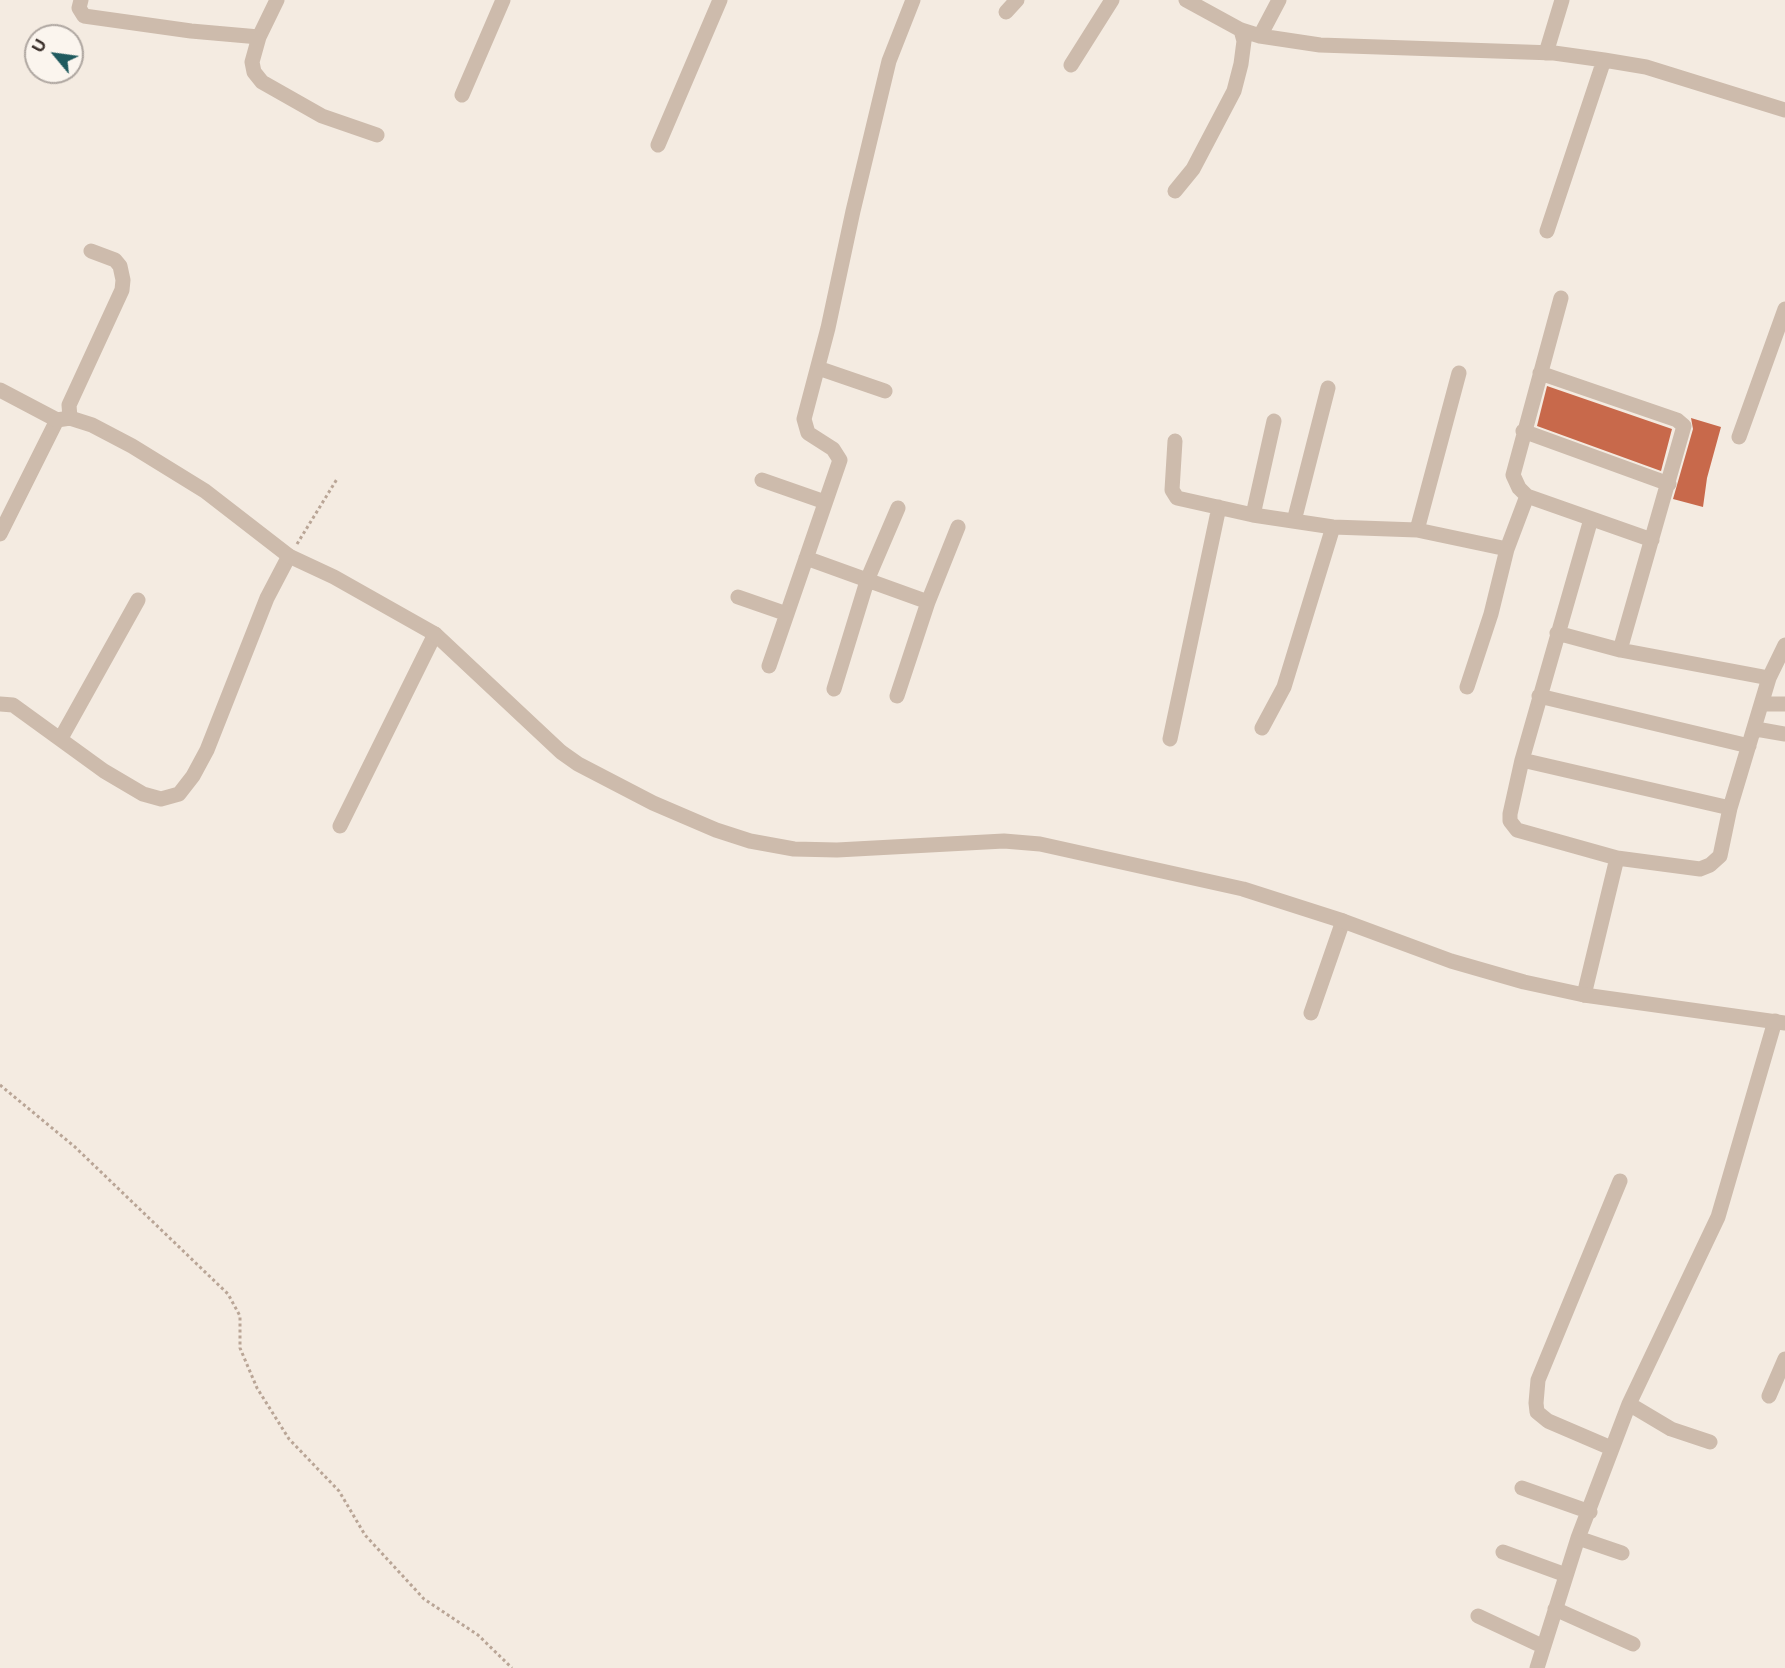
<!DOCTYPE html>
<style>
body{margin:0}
#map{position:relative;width:1785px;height:1668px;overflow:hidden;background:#f4ebe1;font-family:Montserrat,sans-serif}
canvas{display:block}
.north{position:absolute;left:24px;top:24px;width:60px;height:60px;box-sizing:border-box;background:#fbf5ee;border:2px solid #aea6a0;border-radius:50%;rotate:299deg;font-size:16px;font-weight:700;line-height:24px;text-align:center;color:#3b302b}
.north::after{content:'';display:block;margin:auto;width:21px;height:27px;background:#1f5a5e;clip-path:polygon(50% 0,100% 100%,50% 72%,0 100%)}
</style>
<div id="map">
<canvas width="1785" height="1668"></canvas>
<div class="north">U</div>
</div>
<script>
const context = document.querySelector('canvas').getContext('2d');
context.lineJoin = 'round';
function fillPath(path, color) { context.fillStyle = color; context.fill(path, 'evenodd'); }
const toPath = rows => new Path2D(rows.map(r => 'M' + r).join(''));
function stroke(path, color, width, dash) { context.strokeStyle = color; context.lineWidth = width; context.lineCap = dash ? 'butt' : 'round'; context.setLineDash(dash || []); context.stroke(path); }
fillPath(toPath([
 [1547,386,1672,429,1661,471,1537,426],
 [1691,418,1721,427,1707,478,1703,507,1673,499,1693,429]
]), '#c8694b');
stroke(toPath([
 [297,544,337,479],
 [0,1085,75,1147,228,1294,240,1316,240,1348,257,1388,289,1439,339,1491,365,1535,424,1599,478,1635,512,1668]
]), '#b9a596', 3, [3, 3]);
stroke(toPath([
 [81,0,79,8,84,16,191,31,259,37,277,0],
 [1186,0,1241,30,1260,36,1320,45,1554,53,1604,60,1646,67,1785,110],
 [1006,12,1017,0],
 [1260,36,1279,0],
 [259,37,252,62,254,72,262,82,322,116,377,135],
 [1546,53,1562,0],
 [1071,65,1112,0],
 [462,95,503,0],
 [658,145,720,0],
 [1175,191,1193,169,1234,91,1241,64,1244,41,1241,30],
 [1547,231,1604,60],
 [1561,298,1513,475,1519,488,1527,496,1652,540],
 [818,368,885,391],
 [1540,373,1677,420,1684,426,1620,650],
 [70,418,69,405,122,290,123,280,120,266,115,260,91,251],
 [1523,431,1669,484],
 [1739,437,1785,309],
 [1175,441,1172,490,1177,498,1253,515,1333,527,1417,530,1507,549,1527,496],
 [762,480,825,502],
 [1253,515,1274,421],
 [1591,519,1522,760,1510,814,1510,821,1517,830,1617,858,1700,869,1710,865,1720,856,1730,808,1769,678,1785,645],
 [1294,521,1328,388],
 [1417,530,1459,373],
 [0,534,57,420],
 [806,558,928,602,897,696],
 [738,597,787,614],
 [928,602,958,527],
 [1557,633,1620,650,1769,678],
 [769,666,840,460,833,449,808,433,804,419,828,328,853,211,889,61,913,0],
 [1467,687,1491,614,1507,549],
 [834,689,868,578,898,508],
 [1539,696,1749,746],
 [0,704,13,705,104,771,143,794,161,799,179,794,193,776,207,750,267,598,289,556],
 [1762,704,1785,704],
 [1262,728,1284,687,1333,527],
 [1756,729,1785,734],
 [61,738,138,600],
 [1170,739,1219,507],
 [1522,760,1730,808],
 [340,826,435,634],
 [1584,995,1617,858],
 [1311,1013,1343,921],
 [1769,1396,1785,1359],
 [1629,1404,1671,1429,1710,1442],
 [1611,1448,1548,1421,1537,1412,1536,1403,1538,1380,1620,1181],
 [1522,1488,1590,1512],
 [1578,1538,1622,1553],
 [1503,1552,1566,1575],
 [1555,1609,1633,1644],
 [1478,1616,1542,1646],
 [1537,1668,1578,1538,1629,1404,1718,1217,1775,1021]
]), '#cdbbac', 15);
stroke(toPath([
 [0,390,57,420,70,418,92,425,132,446,205,491,289,556,334,577,435,634,561,752,578,764,653,803,716,830,750,841,794,849,837,850,1004,841,1040,844,1243,889,1343,921,1451,961,1524,982,1584,995,1785,1023]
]), '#cdbbac', 15);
</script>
